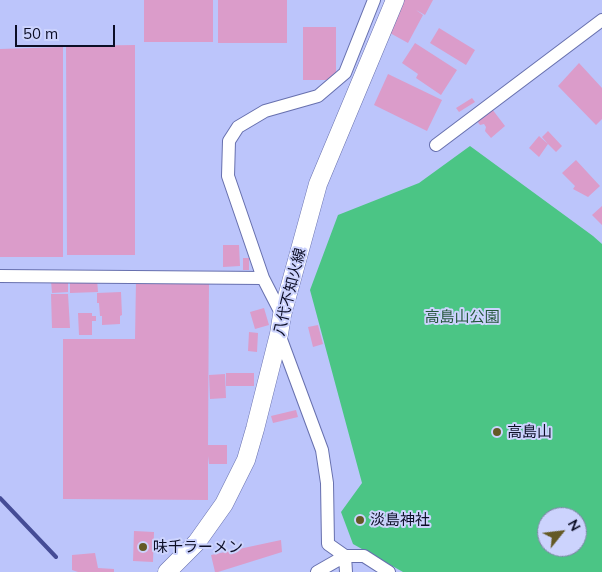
<!DOCTYPE html>
<meta charset="utf-8">
<style>
body{margin:0}
#map{position:relative;width:602px;height:572px;overflow:hidden;background:#bcc5fb;font-family:Mulish,sans-serif}
canvas{display:block}
.north{position:absolute;left:537px;top:507px;width:50px;height:50px;box-sizing:border-box;background:#ccd3fd;border:1px solid #7f84a7;border-radius:50%;rotate:61deg;font-size:14px;font-weight:700;line-height:20px;text-align:center;color:#0c0e26}
.north::after{content:'';display:block;margin:auto;width:18px;height:22px;background:#645925;clip-path:polygon(50% 0,100% 100%,50% 72%,0 100%)}
.scale{position:absolute;left:15px;top:25px;width:100px;height:22px;box-sizing:border-box;border:2px solid #0c0e26;border-top:0;padding-left:6px;font-size:15px;line-height:18px;white-space:nowrap;color:#0c0e26;-webkit-text-stroke:4px #ccd3fd;paint-order:stroke}
</style>
<div id="map">
<canvas width="602" height="572"></canvas>
<div class="north">N</div>
<div class="scale">50 m</div>
</div>
<script>
const context = document.querySelector('canvas').getContext('2d');
context.lineJoin = 'round';
function fillPath(path, color) { context.fillStyle = color; context.fill(path, 'evenodd'); }
const toPath = rows => new Path2D(rows.map(r => 'M' + r).join(''));
function stroke(path, color, width, dash) { context.strokeStyle = color; context.lineWidth = width; context.lineCap = dash ? 'butt' : 'round'; context.setLineDash(dash || []); context.stroke(path); }
function label(font, color, halo, rows, align = 'center') {
  context.font = font + ' Mulish,"Noto Sans JP",sans-serif'; context.lineWidth = 4; context.setLineDash([]); context.textBaseline = 'middle'; context.strokeStyle = halo; context.fillStyle = color; for (const [text, x, y, turn = 0] of rows) {
    context.save(); context.translate(x, y); context.rotate((+turn || 0) * Math.PI / 180); context.textAlign = isNaN(turn) ? turn : align; if (halo) context.strokeText(text, 0, 0); context.fillText(text, 0, 0); context.restore();
  }
}
fillPath(toPath([
 [470,146,593,236,602,244,602,572,403,572,353,544,341,512,362,483,310,290,338,215,419,183],
 [547,517,577,517,577,547,547,547]
]), '#4bc585');
stroke(toPath([
 [0,498,56,557]
]), '#454c96', 4);
fillPath(toPath([
 [144,0,213,0,213,42,144,42],
 [218,0,287,0,287,43,218,43],
 [403,0,433,0,425,15,416,10,423,15,408,43,390,33],
 [303,27,336,27,336,72,327,80,303,80],
 [439,28,475,50,466,65,430,43],
 [415,43,457,70,441,95,416,78,418,74,402,63],
 [135,45,135,255,67,255,66,46],
 [63,47,63,257,0,257,0,49],
 [579,63,602,88,602,119,596,125,558,86],
 [388,74,442,100,427,131,374,105],
 [472,98,475,102,459,112,456,108],
 [492,109,505,126,491,138,485,131,486,127,484,124,480,125,477,121],
 [548,131,562,146,556,152,548,144,539,157,529,148,539,136,548,144,542,137],
 [576,160,600,186,588,197,573,189,575,186,562,173],
 [602,206,602,225,592,215],
 [223,245,239,245,240,266,223,267],
 [243,258,249,258,249,270,243,270],
 [70,279,97,279,98,292,70,293],
 [68,280,68,292,52,293,51,281],
 [136,281,209,282,208,445,227,445,227,464,209,464,208,456,208,500,63,499,63,339,135,339],
 [121,292,122,315,120,316,120,324,102,325,102,316,100,316,99,303,97,303,97,293],
 [51,294,68,294,70,328,52,328],
 [264,308,269,325,255,329,250,312],
 [78,313,92,313,92,316,96,316,96,321,92,321,92,335,79,335],
 [318,325,323,344,313,347,308,327],
 [249,332,258,333,257,352,248,351],
 [226,373,254,373,254,386,226,386],
 [225,374,226,398,210,399,209,375],
 [296,410,298,417,273,423,271,416],
 [134,531,154,532,153,562,133,561],
 [281,540,282,552,218,572,215,572,211,555],
 [95,553,98,568,114,569,114,572,78,572,72,570,72,555]
]), '#db9cca');
const street = toPath([
 [436,145,602,20],
 [0,276,263,278],
 [282,315,263,278,228,176,229,141,238,127,265,111,318,96,345,73,374,0],
 [279,334,322,450,327,483,328,544,345,556],
 [345,556,346,572],
 [317,572,345,556,364,556,389,572]
]);
const secondary = toPath([
 [167,572,197,542,224,504,246,460,255,429,279,334,282,315,318,184,395,0]
]);
stroke(street, '#6770ae', 14);
stroke(secondary, '#6770ae', 19);
stroke(street, '#fff', 12);
stroke(secondary, '#fff', 18);
for (const [x, y, r, color] of [
 [497,432,5,"#645925"],
 [360,520,5,"#645925"],
 [143,547,5,"#645925"]
]) { const dot = new Path2D(); dot.arc(x, y, r, 0, 2 * Math.PI); context.fillStyle = color; context.fill(dot); stroke(dot, '#ccd3fd', 2); }
label('15px', '#0c0e26', '#ccd3fd', [
 ["八代不知火線",290,292,-76]
]);
label('15px', '#25563b', '#ccd3fd', [
 ["高島山公園",462,317]
]);
label('15px', '#0c0e26', '#ccd3fd', [
 ["高島山",507,432],
 ["淡島神社",370,520],
 ["味千ラーメン",153,547]
], 'left');
</script>
